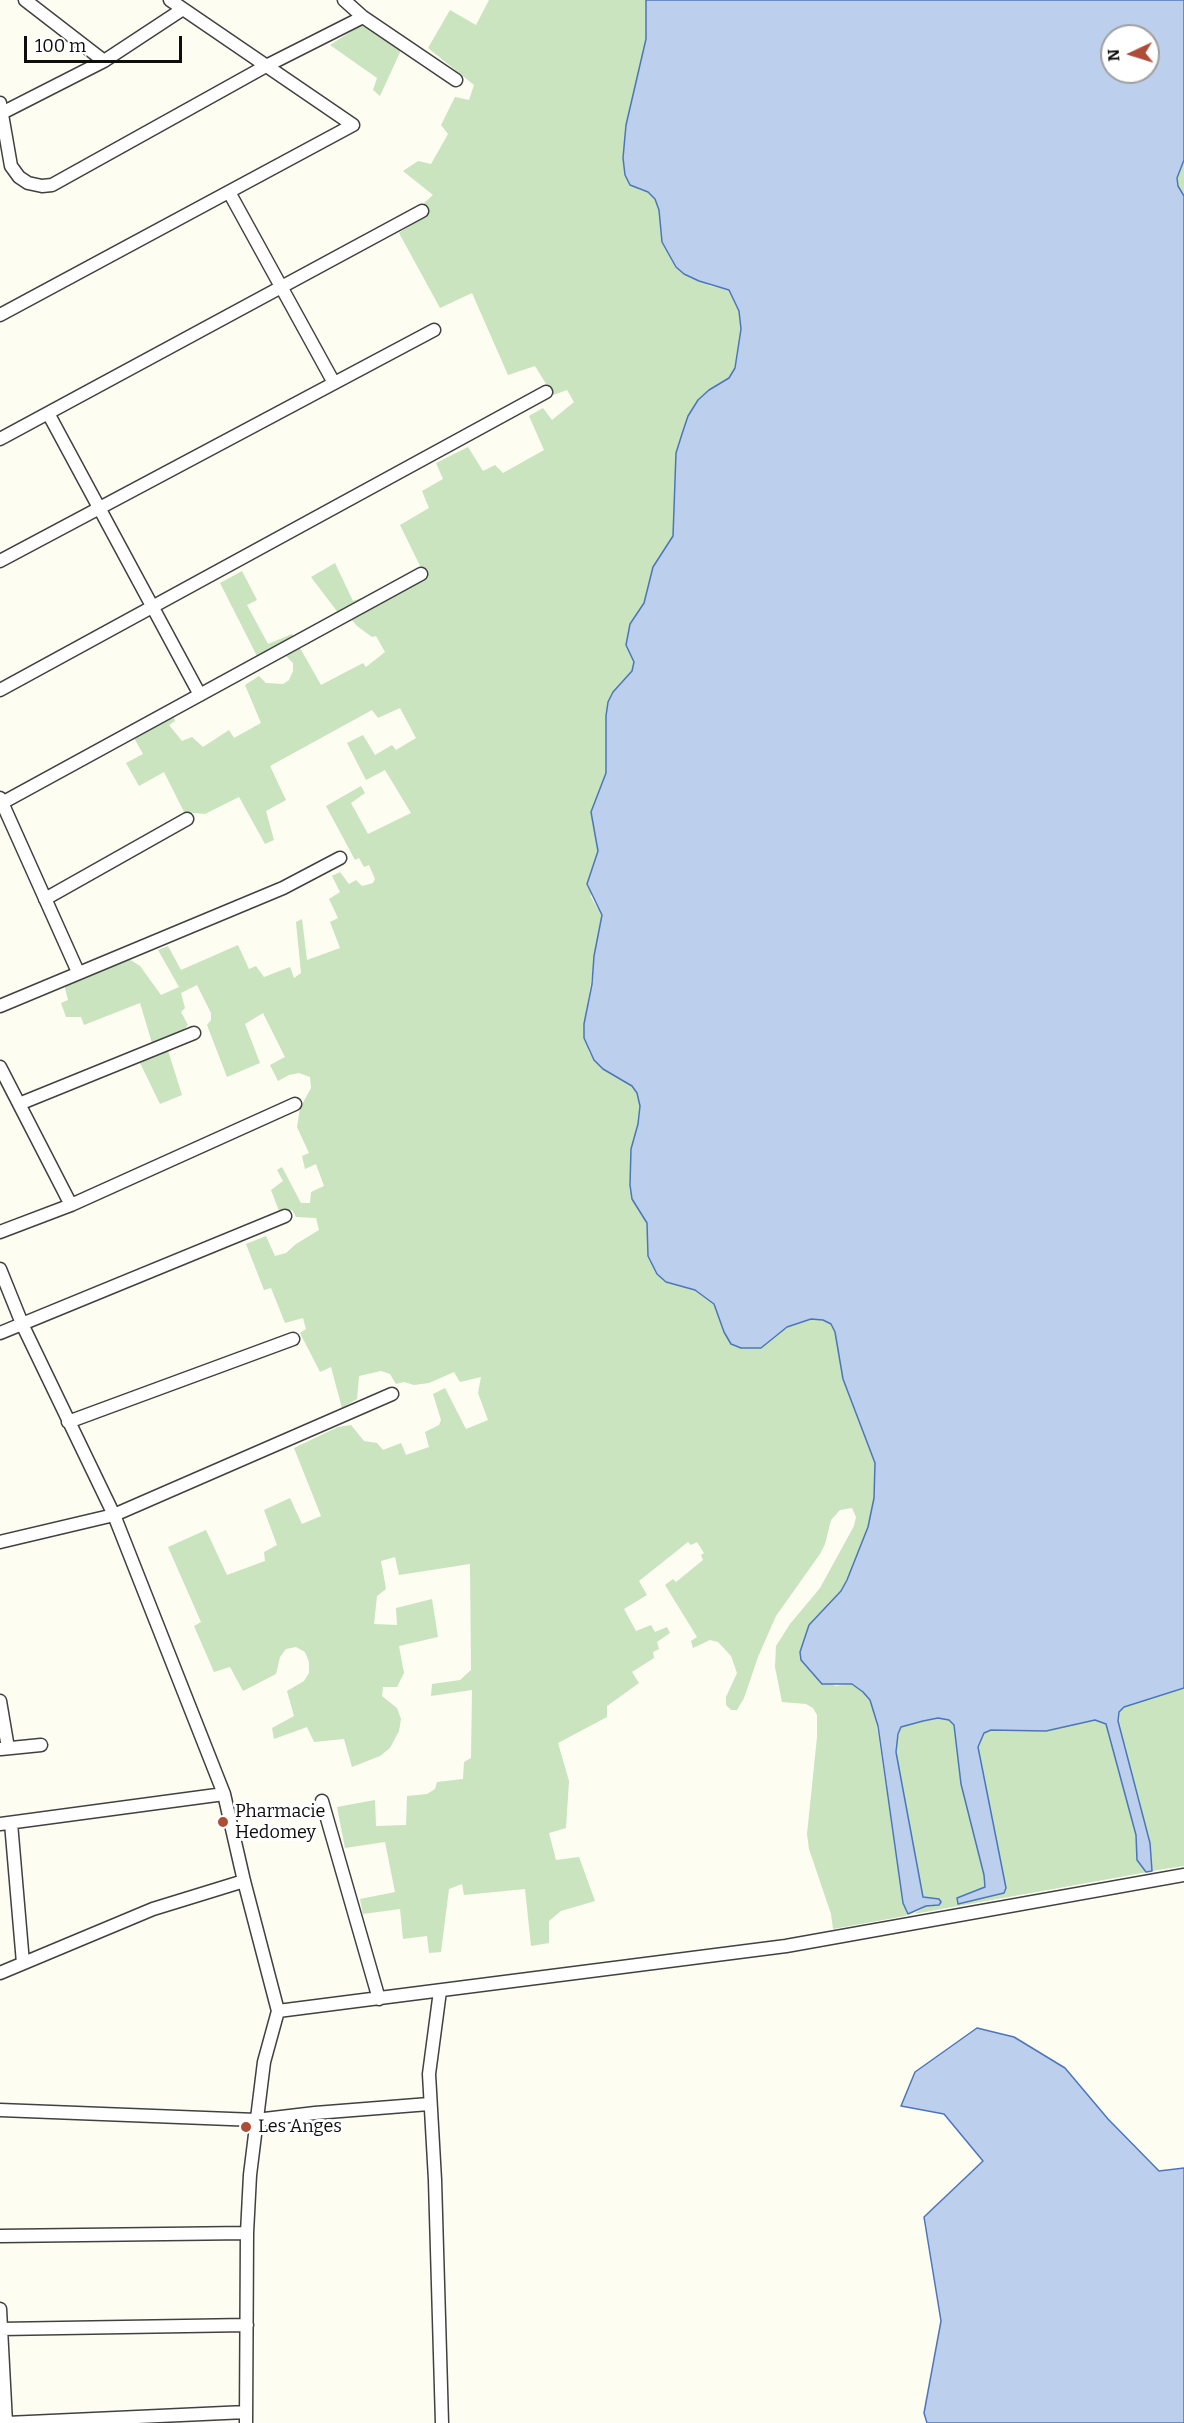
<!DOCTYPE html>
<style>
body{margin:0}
#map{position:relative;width:1184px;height:2423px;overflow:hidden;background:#fdfdf1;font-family:Bitter,serif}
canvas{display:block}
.north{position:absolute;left:1100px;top:24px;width:60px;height:60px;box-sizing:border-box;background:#fff;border:2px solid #9f9f9f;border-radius:50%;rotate:266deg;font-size:16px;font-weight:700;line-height:24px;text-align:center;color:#0e0e0e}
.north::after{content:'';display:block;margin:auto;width:21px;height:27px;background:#ad4c37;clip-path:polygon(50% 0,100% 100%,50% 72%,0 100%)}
.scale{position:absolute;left:24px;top:36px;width:158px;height:27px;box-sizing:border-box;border:3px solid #0e0e0e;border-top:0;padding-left:8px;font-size:18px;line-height:21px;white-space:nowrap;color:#0e0e0e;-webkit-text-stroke:4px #fff;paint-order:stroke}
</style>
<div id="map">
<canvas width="1184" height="2423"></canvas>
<div class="north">N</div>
<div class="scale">100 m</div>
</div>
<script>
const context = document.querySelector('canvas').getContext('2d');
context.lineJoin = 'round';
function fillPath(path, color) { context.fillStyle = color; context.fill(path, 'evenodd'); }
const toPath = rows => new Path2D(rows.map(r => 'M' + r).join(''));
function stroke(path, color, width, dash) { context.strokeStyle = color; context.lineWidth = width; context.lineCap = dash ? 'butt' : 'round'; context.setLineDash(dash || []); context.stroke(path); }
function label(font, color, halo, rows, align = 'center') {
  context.font = font + ' Bitter,serif'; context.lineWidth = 6; context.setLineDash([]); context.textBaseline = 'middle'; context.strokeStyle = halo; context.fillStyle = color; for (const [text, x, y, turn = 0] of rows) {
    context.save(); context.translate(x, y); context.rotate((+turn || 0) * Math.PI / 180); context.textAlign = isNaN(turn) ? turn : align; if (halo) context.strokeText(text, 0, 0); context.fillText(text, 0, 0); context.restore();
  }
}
fillPath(toPath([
 [489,0,646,0,646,39,626,125,625,141,638,189,648,192,655,199,659,210,662,242,684,274,711,286,729,290,739,311,741,329,735,368,729,378,721,383,688,416,682,434,676,453,673,536,653,567,644,602,630,624,626,645,634,662,632,671,613,692,608,702,606,716,606,773,591,812,598,851,590,873,591,897,602,915,586,1012,589,1052,603,1069,632,1086,637,1093,640,1106,638,1124,631,1149,632,1199,647,1223,648,1234,666,1282,695,1290,714,1304,724,1332,731,1344,760,1348,787,1327,812,1319,823,1320,831,1324,835,1332,843,1379,875,1463,874,1498,868,1527,847,1580,841,1591,809,1625,800,1652,835,1686,852,1684,863,1692,870,1700,875,1713,903,1903,908,1914,905,1916,833,1929,831,1914,809,1849,807,1834,817,1737,817,1715,813,1708,806,1704,782,1702,775,1667,776,1646,790,1624,820,1588,854,1526,856,1517,852,1508,840,1510,831,1520,825,1544,820,1554,776,1616,758,1657,744,1698,737,1710,731,1710,726,1705,726,1697,737,1673,731,1656,718,1642,710,1640,693,1648,691,1641,697,1637,665,1585,673,1579,676,1582,703,1560,701,1555,704,1553,697,1542,691,1545,688,1542,639,1581,647,1595,624,1609,636,1631,651,1625,655,1632,667,1627,670,1633,657,1642,659,1649,653,1652,654,1658,632,1672,639,1683,607,1706,607,1717,558,1743,569,1781,566,1828,549,1833,556,1860,579,1857,595,1901,561,1911,549,1921,549,1943,531,1946,525,1889,464,1895,462,1884,449,1889,441,1952,429,1953,427,1936,403,1939,400,1909,363,1914,360,1899,395,1892,385,1842,345,1848,337,1807,375,1800,376,1826,406,1825,407,1796,427,1794,435,1789,437,1782,463,1779,464,1762,471,1758,472,1690,431,1696,432,1684,460,1680,471,1670,470,1564,399,1575,395,1557,381,1561,386,1589,377,1596,374,1624,397,1625,396,1608,432,1599,438,1637,399,1646,404,1673,397,1687,383,1687,382,1696,397,1708,401,1719,399,1731,390,1748,380,1756,352,1767,344,1739,314,1742,307,1727,274,1739,272,1728,294,1716,287,1691,304,1681,309,1673,309,1662,305,1652,296,1647,286,1649,280,1657,276,1674,243,1691,230,1667,214,1672,194,1626,201,1622,168,1547,206,1530,227,1575,265,1561,264,1552,277,1545,264,1510,290,1498,302,1524,321,1516,294,1448,338,1427,351,1425,364,1441,377,1443,383,1450,401,1443,406,1455,429,1447,425,1432,439,1425,441,1420,433,1394,445,1388,466,1429,488,1420,478,1393,481,1377,460,1382,454,1372,429,1383,414,1385,404,1382,396,1384,390,1374,381,1371,359,1376,357,1399,342,1408,331,1367,320,1372,300,1333,306,1329,303,1318,285,1323,271,1288,264,1290,246,1244,266,1236,275,1256,286,1253,296,1244,319,1230,316,1218,296,1217,292,1210,279,1211,271,1190,283,1181,277,1170,282,1167,301,1203,310,1203,311,1192,324,1186,316,1164,305,1169,302,1156,309,1153,297,1127,300,1108,311,1088,310,1077,299,1073,289,1075,278,1081,270,1065,285,1057,263,1013,245,1024,260,1063,227,1077,207,1025,211,1020,211,1013,197,985,181,993,185,1008,181,1012,188,1025,181,1033,165,1041,182,1095,160,1104,140,1063,148,1055,152,1043,140,1003,84,1025,81,1017,66,1017,61,1003,68,1000,64,984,129,959,140,966,161,995,179,987,158,950,168,946,181,970,238,945,249,969,256,966,264,977,290,967,294,978,301,973,296,922,302,919,307,960,340,948,330,922,338,918,329,899,340,892,332,876,340,872,349,884,356,880,362,886,373,883,375,879,369,865,364,867,359,858,355,860,326,806,361,786,365,793,351,803,368,834,411,813,385,770,366,780,347,743,363,735,375,755,392,745,396,750,416,738,400,708,378,718,372,710,270,766,286,800,266,811,274,840,265,844,239,797,205,814,184,812,164,772,139,786,126,763,143,754,129,729,187,695,192,703,173,715,175,721,169,725,182,741,192,737,203,747,229,730,234,738,261,723,245,685,259,676,266,683,283,684,289,680,293,671,293,663,278,648,258,658,220,583,242,571,257,600,247,605,268,644,292,634,321,685,363,663,366,667,385,652,376,636,372,637,357,626,345,612,339,614,311,577,335,563,353,601,425,576,400,525,429,508,422,491,443,479,436,463,468,447,483,471,495,465,503,473,544,450,529,416,543,408,552,420,574,402,567,390,553,395,535,366,508,375,472,293,440,308,399,233,429,213,424,203,433,195,403,171,418,161,431,164,448,134,441,125,455,97,469,100,474,85,428,48,450,10,476,25],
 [361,25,401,50,380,96,373,90,377,78,330,45],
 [1184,160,1184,196,1178,186,1177,178],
 [1184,1688,1184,1866,1152,1871,1150,1843,1118,1721,1119,1712,1124,1707],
 [938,1718,949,1720,954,1725,961,1784,986,1883,982,1890,957,1898,1006,1888,978,1747,984,1732,991,1730,1046,1731,1095,1720,1106,1724,1136,1835,1142,1867,1148,1872,914,1914,926,1906,926,1899,923,1897,896,1752,897,1741,901,1727]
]), '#c9e4be');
const water = toPath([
 [646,0,1184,0,1184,160,1177,178,1178,186,1184,196,1184,1688,1124,1707,1119,1712,1118,1721,1150,1843,1152,1871,1146,1872,1137,1860,1136,1835,1106,1724,1095,1720,1046,1731,991,1730,984,1733,978,1747,1006,1888,1004,1893,958,1904,957,1898,985,1887,984,1875,961,1784,954,1725,949,1720,938,1718,923,1721,901,1727,898,1734,896,1752,923,1897,939,1899,941,1902,939,1905,926,1906,908,1914,903,1903,878,1726,870,1700,863,1692,852,1684,822,1684,801,1660,800,1652,809,1625,841,1591,847,1580,868,1527,874,1498,875,1463,843,1379,835,1332,831,1324,823,1320,811,1319,787,1327,761,1348,741,1348,731,1344,724,1332,714,1304,695,1290,666,1282,657,1274,648,1256,647,1223,632,1199,630,1185,631,1149,638,1124,640,1106,637,1093,632,1086,603,1069,594,1060,584,1038,584,1024,592,984,594,956,602,915,587,884,598,851,591,812,606,773,606,716,608,702,613,692,632,671,634,662,626,645,630,624,644,603,653,567,673,536,676,453,682,434,688,416,698,400,709,390,729,378,735,368,741,329,739,311,729,290,699,281,684,274,676,267,662,242,659,210,655,199,648,192,630,185,625,175,623,158,626,125,646,39,646,0],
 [1112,36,1148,36,1148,72,1112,72,1112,36],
 [977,2028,1014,2037,1065,2068,1108,2119,1159,2171,1184,2168,1184,2423,927,2423,924,2413,941,2321,924,2217,983,2161,944,2114,901,2106,915,2072,977,2028]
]);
fillPath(water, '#bcd0ee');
stroke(water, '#4c76bc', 1.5);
const minor = toPath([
 [25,0,104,61],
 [344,0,363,17,456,80],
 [0,103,11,166,19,177,28,183,42,186,52,185,266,66,363,17],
 [2,113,104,61,183,9],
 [229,192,334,383],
 [0,315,353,125,170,0],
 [48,413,200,695],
 [0,439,422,211],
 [0,561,434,330],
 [0,690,546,392],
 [0,798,78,972],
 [2,803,421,574],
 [45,899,187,819],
 [0,1006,283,888,340,858],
 [0,1067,71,1205],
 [19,1104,194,1033],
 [0,1232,71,1205,295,1104],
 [0,1269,23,1326,114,1515,224,1794,244,1881,278,2011,264,2062,250,2175,247,2233,246,2423],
 [0,1333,285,1216],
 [68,1422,293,1339],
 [0,1542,114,1515,392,1394],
 [0,1701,8,1748],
 [1,1749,41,1745],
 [322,1801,379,1999],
 [11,1823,23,1963],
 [0,1824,224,1794],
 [0,1973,153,1909,244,1881],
 [440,1991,429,2074,435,2180,442,2423],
 [278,2011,786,1946,1184,1875],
 [0,2110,256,2120,315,2113,429,2104],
 [0,2236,247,2233],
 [0,2309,6,2423],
 [0,2329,247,2325],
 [7,2423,246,2412]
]);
stroke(minor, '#414141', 15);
stroke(minor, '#fff', 12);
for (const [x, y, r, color] of [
 [223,1822,6,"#ad4c37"],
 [246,2127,6,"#ad4c37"]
]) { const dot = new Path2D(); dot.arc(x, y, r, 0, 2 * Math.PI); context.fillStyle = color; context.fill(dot); stroke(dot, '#fff', 2); }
label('18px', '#0e0e0e', '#fff', [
 ["Pharmacie",235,1812],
 ["Hedomey",235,1833],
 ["Les Anges",258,2127]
], 'left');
</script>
